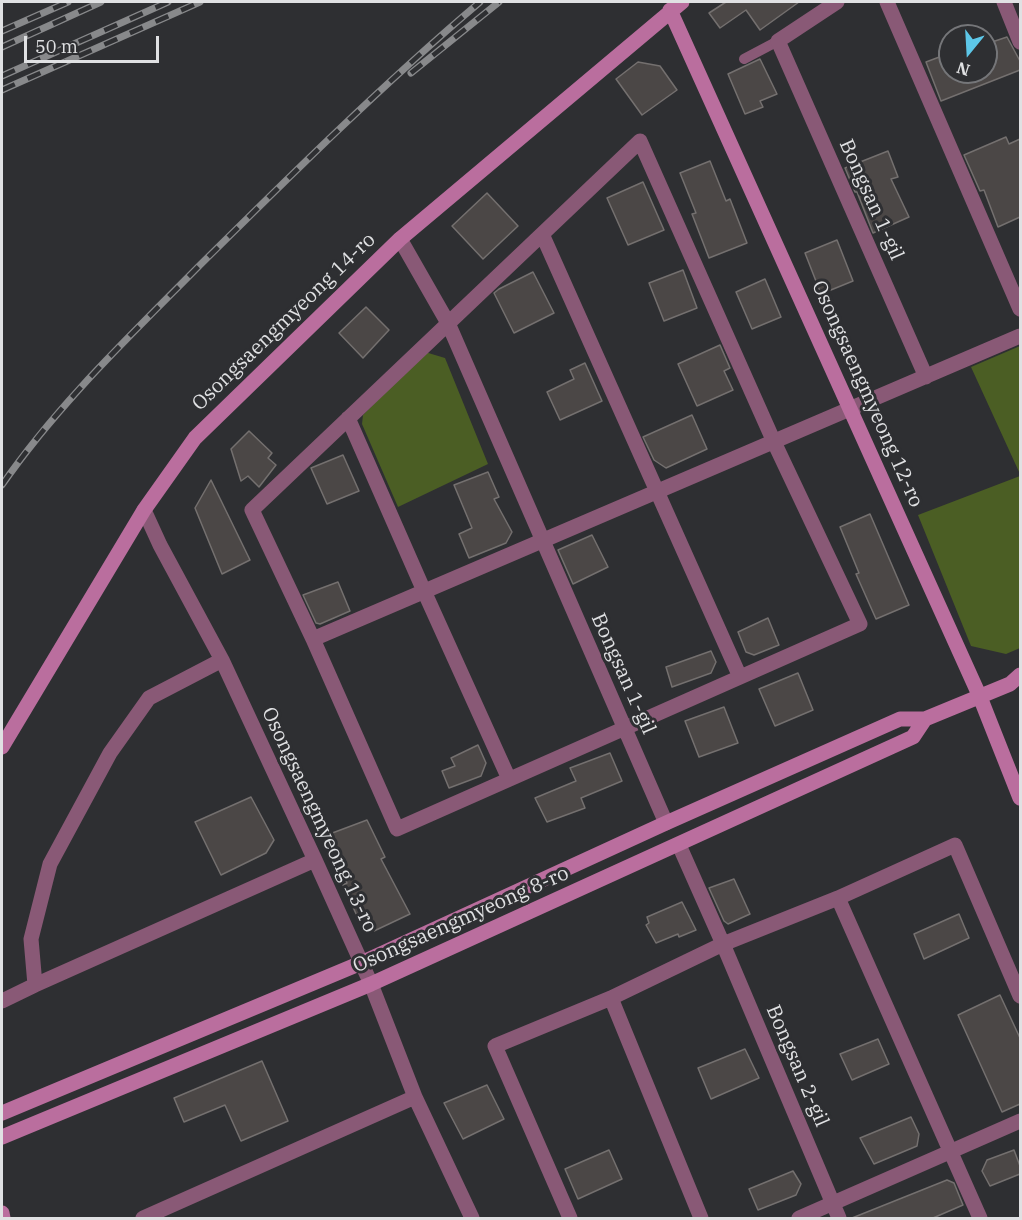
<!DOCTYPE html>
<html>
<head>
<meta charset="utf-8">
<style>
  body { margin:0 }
  #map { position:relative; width:1022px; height:1220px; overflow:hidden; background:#2e2f32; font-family:"IBM Plex Serif",serif }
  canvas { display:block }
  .frame { position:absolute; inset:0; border:3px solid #e0e1e3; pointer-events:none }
  .north { position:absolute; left:938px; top:24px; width:60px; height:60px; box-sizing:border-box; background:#2e2f32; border:2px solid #757679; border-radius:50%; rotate:198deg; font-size:16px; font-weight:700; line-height:24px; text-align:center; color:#e0e1e3 }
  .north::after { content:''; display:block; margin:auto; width:21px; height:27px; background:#5dc7e8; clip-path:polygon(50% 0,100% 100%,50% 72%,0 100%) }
  .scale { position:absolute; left:24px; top:36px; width:135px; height:27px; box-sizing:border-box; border:3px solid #e0e1e3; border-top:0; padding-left:8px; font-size:18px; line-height:21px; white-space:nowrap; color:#e0e1e3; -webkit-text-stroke:4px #2e2f32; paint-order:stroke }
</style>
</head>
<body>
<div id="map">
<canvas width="1022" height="1220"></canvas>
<div class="frame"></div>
<div class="north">N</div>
<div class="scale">50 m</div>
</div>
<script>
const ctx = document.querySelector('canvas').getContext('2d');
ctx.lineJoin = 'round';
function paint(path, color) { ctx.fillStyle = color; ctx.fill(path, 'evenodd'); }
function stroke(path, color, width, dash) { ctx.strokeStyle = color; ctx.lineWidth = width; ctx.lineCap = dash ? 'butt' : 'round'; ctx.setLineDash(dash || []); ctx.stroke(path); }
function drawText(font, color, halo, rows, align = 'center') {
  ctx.font = font + ' "IBM Plex Serif",serif'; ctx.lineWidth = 6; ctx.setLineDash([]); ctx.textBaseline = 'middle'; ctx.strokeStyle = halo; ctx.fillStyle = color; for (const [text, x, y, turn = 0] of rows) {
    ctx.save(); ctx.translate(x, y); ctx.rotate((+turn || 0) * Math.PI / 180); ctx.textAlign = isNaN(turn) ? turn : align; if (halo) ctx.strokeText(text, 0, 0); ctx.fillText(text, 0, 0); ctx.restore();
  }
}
const green = new Path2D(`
  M1020 346V474L971 367Z
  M425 352 445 358 488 464 398 507 362 424 363 415Z
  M1020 476V648L1006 654 971 646 918 515Z`);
const building = new Path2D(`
  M726 2H799L760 30 746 10 720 28 709 13Z
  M1007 37 1020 61V70L941 101 926 62 950 53V72H986V44Z
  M760 59 777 94 760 101 763 107 745 114 728 74Z
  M638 62 660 66 677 90 642 115 616 79Z
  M1006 137 1009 144 1020 139V217L998 227 984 190 980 191 964 155Z
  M888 151 898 177 891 179 909 217 873 233 857 192H855L845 168Z
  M710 161 726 201 730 199 747 243 709 258 692 214 696 213 680 173Z
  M643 182 664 230 628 245 607 198Z
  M487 193 518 226 483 259 452 226Z
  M837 240 853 281 821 294 805 253Z
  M683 270 697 308 664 321 649 283Z
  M533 272 554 313 514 333 494 293 499 289Z
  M765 279 781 317 752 329 736 292Z
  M366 307 389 330 363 358 339 333Z
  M720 345 730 368 724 371 733 390 697 406 678 364Z
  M585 363 602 401 560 420 547 392 574 379 570 370Z
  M692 415 707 449 666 468 654 460 643 437Z
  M249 431 272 453 268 458 276 465 259 487 248 476 241 481 231 449Z
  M343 455 359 491 327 504 311 468Z
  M488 472 499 497 494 499 512 532 506 543 469 558 459 534 472 528 454 485Z
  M211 480 250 560 222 574 195 508Z
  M870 514 909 605 876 619 856 574 859 573 840 527Z
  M592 535 608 567 573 584 558 550Z
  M338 582 350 611 320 624 316 623 303 595Z
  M768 618 779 645 754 655 746 652 738 632Z
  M711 651 716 662 711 673 672 687 666 667Z
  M798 673 813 710 775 726 759 689Z
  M724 707 738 743 699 757 685 721Z
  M478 745 486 763 481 776 449 788 442 771 455 766 451 758Z
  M610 753 622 781 581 798 585 808 547 822 535 798 576 781 570 768Z
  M251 797 274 840 266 853 221 875 195 822Z
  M367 820 385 857 381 859 410 914 374 931 362 927 343 885 347 883 327 835Z
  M734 879 750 914 728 924 724 921 709 888Z
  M682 902 696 930 679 937 678 934 656 943 646 925 649 923 647 917Z
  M959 914 969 938 924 959 914 934Z
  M1000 995 1020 1038V1104L1002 1112 958 1015Z
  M878 1039 889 1064 852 1080 840 1054Z
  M745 1049 759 1078 711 1099 698 1068Z
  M262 1061 288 1121 241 1141 225 1105 184 1122 174 1098Z
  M487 1085 504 1119 463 1139 444 1103Z
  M911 1117 919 1134 917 1146 874 1164 860 1138Z
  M609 1150 622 1179 578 1199 565 1169Z
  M1014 1150 1020 1166V1174L990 1186 982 1171 987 1160Z
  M793 1171 801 1184 796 1195 758 1210 749 1189Z
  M947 1180 954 1183 963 1205 933 1218H852Z`);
const lane = new Path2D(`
  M744 59 778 41`);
const street = new Path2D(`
  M837 2 778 41 926 377
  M887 2 1020 309
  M1004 2 1020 42
  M640 141 774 442 860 624 397 829 313 639 252 510Z
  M542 234 740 677
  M400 239 448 323 666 823
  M348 418 424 591 509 779
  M144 510 160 545 222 660 315 860 371 984 415 1097 472 1218
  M313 639 1020 336
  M222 660 149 698 110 753 50 864 31 939 35 985 315 860
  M679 845 723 944 839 1218
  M838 898 980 1218
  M611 998 701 1218
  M2 1001 35 985
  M143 1218 415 1097
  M570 1218 495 1046 611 998 723 944 838 898 955 845 1020 996
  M799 1218 1020 1121`);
const secondary = new Path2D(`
  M670 10 980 697 1020 798
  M2 747 144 510 195 438 400 239 682 2
  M2 1113 361 963 666 823 900 719H925L1010 684 1020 675
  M2 1137 371 984 913 737 925 719
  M2 1213 3 1218`);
const rail = new Path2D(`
  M2 31 68 2
  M2 47 101 2
  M411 73 499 2
  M2 76 168 2
  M2 90 200 2
  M2 485C58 404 130 336 199 266 290 176 382 85 480 2`);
const streetNames = [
  ["Bongsan 1-gil",871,200,66],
  ["Osongsaengmyeong 14-ro",284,322,-44],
  ["Osongsaengmyeong 12-ro",867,394,66],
  ["Bongsan 1-gil",623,674,66],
  ["Osongsaengmyeong 13-ro",319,820,65],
  ["Osongsaengmyeong 8-ro",461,920,-24],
  ["Bongsan 2-gil",797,1066,67]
];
paint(green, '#4b5e24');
paint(building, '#4b4746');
stroke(building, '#74706f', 1.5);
stroke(lane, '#895976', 10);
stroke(street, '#895976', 15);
stroke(secondary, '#ba6e9e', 15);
stroke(rail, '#88898b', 7);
stroke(rail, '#2e2f32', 4.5, [14]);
drawText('20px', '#e0e1e3', '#2e2f32', streetNames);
</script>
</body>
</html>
